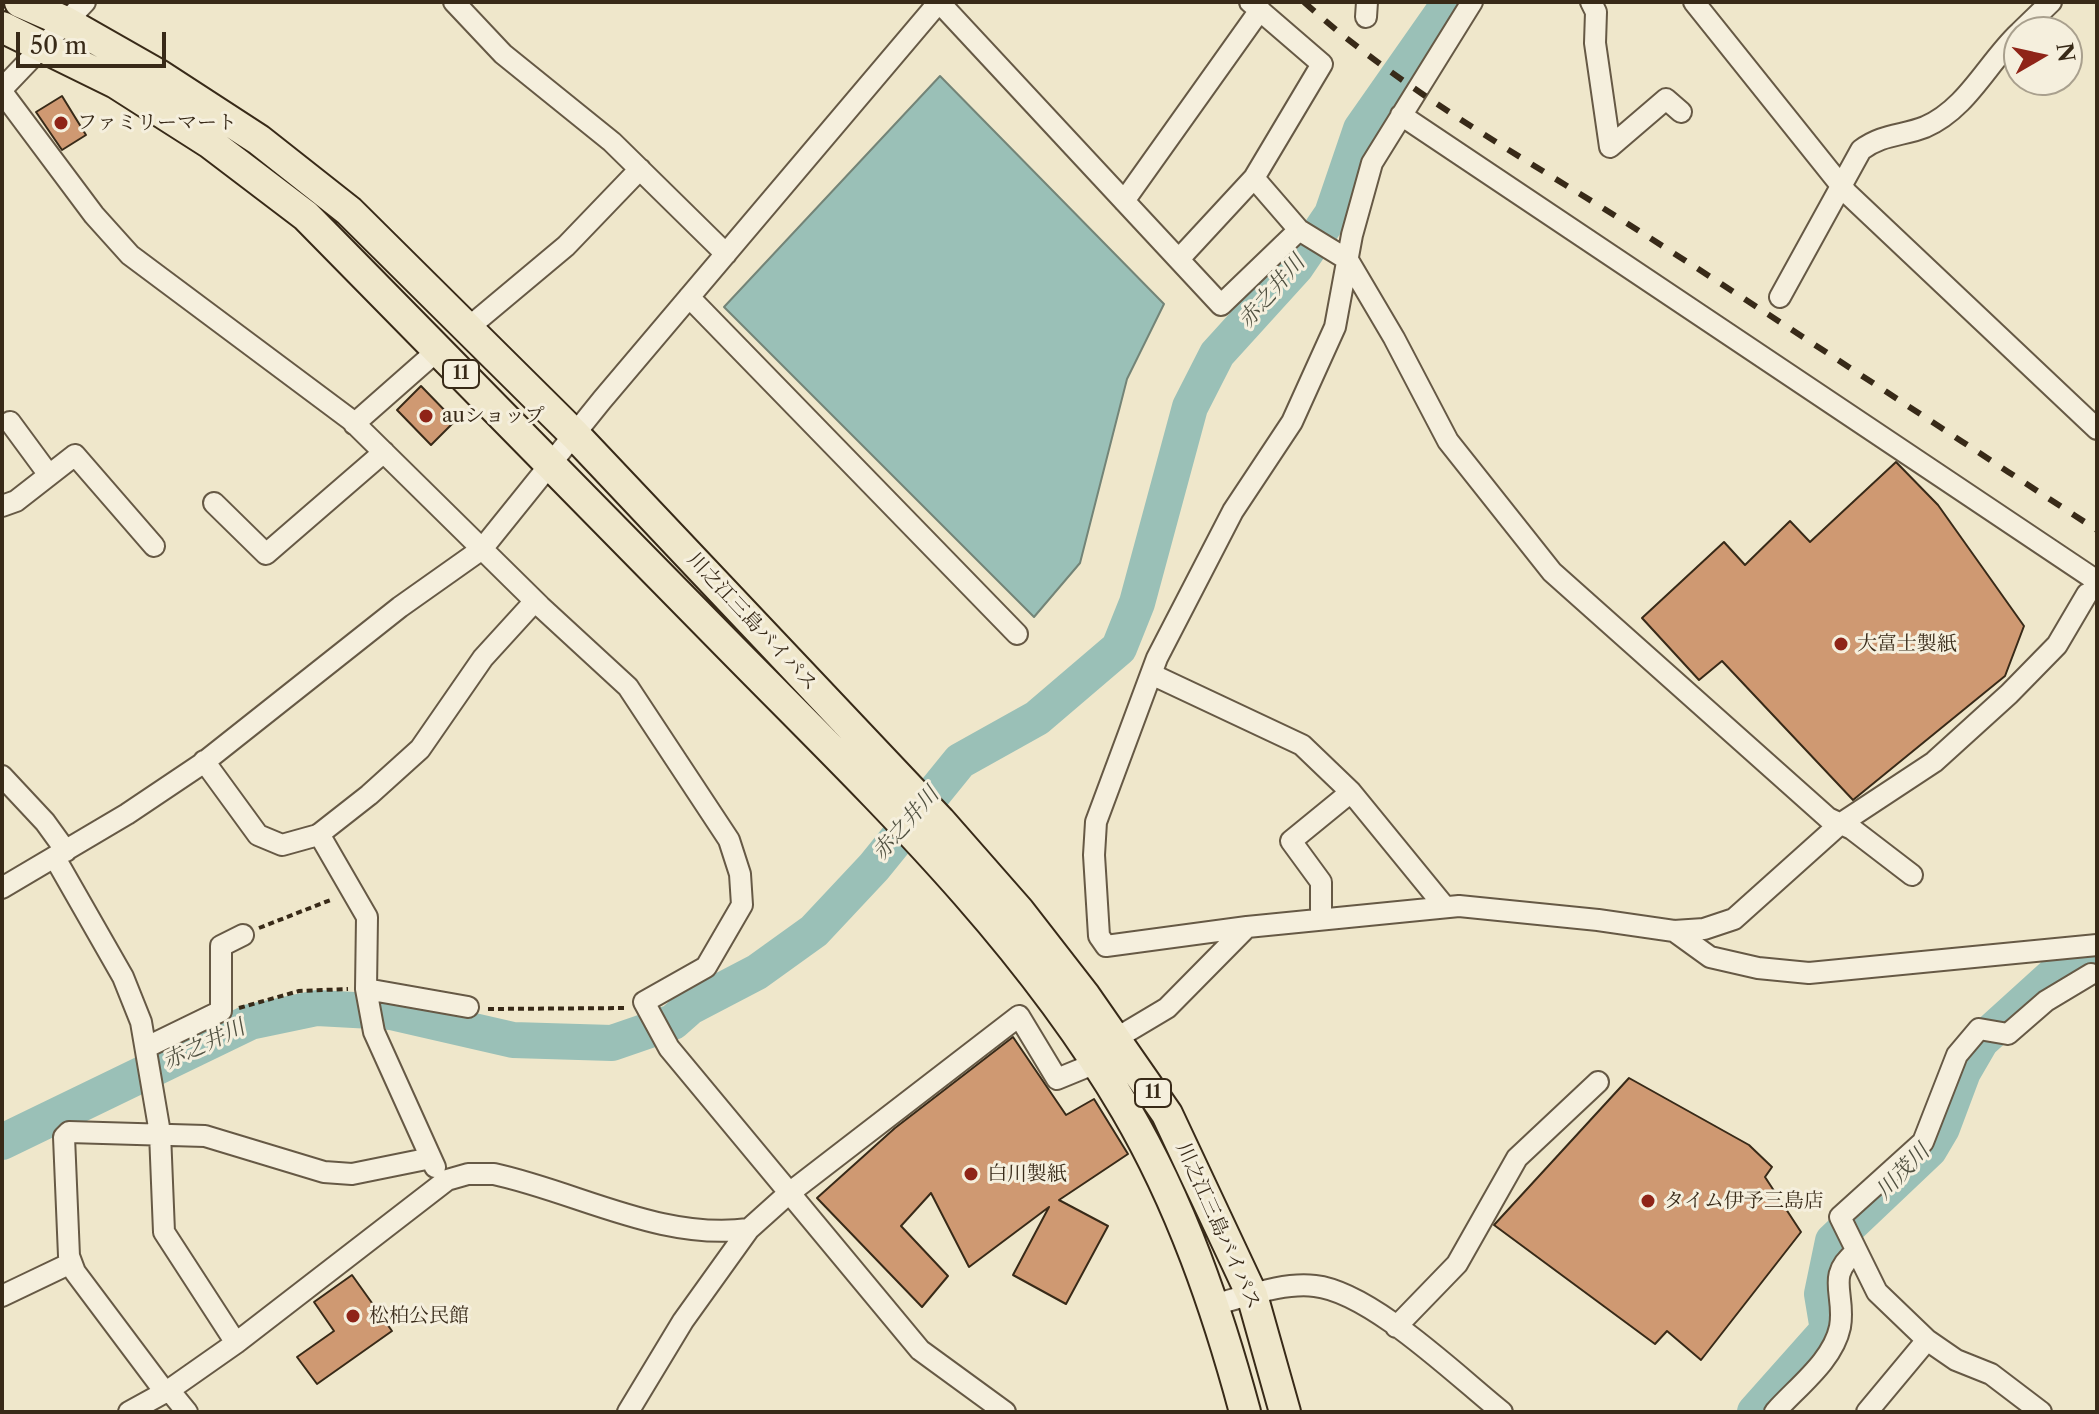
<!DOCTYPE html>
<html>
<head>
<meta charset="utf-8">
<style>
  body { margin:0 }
  #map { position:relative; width:2099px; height:1414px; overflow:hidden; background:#efe7cb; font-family:"Libre Caslon Text",serif }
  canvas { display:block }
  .frame { position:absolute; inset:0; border:4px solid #382a18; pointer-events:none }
  .north { position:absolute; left:2003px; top:16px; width:80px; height:80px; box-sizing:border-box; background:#f5efdd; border:2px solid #a9a08e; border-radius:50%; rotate:81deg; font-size:22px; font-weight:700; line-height:32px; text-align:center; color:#382a18 }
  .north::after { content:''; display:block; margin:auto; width:28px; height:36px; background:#8f2418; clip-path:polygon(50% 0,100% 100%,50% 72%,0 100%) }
  .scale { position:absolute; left:16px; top:32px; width:150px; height:36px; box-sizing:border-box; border:4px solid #382a18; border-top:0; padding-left:10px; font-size:24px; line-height:28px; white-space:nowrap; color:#382a18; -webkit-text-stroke:6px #f5efdd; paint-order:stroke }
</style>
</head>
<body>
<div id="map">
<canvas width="2099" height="1414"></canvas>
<div class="frame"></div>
<div class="north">N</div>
<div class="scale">50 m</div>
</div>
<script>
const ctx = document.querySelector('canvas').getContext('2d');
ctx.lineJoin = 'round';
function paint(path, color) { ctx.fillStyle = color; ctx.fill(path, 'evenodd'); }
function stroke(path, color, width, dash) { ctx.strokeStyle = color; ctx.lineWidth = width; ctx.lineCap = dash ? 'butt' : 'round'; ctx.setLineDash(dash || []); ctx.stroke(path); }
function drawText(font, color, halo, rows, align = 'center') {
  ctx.font = font + ' "Libre Caslon Text","Noto Serif JP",serif'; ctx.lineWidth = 6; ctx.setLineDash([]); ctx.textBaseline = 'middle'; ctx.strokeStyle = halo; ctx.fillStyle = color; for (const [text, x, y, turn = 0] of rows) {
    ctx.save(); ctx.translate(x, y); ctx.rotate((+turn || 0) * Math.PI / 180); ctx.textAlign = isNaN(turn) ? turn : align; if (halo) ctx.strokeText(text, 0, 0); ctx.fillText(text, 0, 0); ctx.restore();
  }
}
const water = new Path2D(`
  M940 76 1164 304 1127 379 1080 563 1034 617 724 307Z`);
const river = new Path2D(`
  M2 1142 250 1022 317 1008 391 1012 513 1040 612 1043 673 1022 690 1007 757 972 814 931 874 867 960 761 1037 718 1119 648 1137 603 1190 407 1217 354 1296 267 1332 214 1361 129 1450 2
  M1755 1412 1828 1330 1822 1294 1833 1241 1929 1150 1942 1128 1963 1072 1981 1041 2056 973 2097 960`);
const building = new Path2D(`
  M62 96 86 135 62 150 36 112Z
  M421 386 455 421 431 445 397 410Z
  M1896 462 1938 505 2024 626 2005 676 1853 800 1722 661 1699 680 1642 618 1724 542 1745 565 1790 521 1810 542Z
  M1013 1037 1066 1115 1094 1099 1128 1154 1059 1200 1108 1226 1066 1304 1013 1275 1049 1207 969 1267 931 1193 901 1226 948 1276 922 1307 817 1198 895 1128Z
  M1629 1078 1749 1145 1772 1167 1765 1177 1801 1232 1701 1360 1667 1331 1655 1344 1494 1225Z
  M352 1275 392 1331 317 1384 297 1357 334 1331 314 1302Z`);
const path = new Path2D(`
  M259 928 333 899
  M239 1008 299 991 348 989
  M488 1009 627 1008`);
const minor = new Path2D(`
  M454 2 503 54 612 142 726 254
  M1591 2 1596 12 1595 43 1610 147 1666 99 1681 112
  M1694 2 1847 193 2097 429
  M1366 17 1367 2
  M2020 32 2051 2
  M2 89 85 2
  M2 92 94 215 130 255 351 420 540 606 628 687 729 840 740 874 742 905 706 967 644 1002 669 1048 920 1350 1005 1412
  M1401 115 2097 581
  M1254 178 1299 230
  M1124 201 1260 10
  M1179 259 1254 178 1322 64 1250 2
  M689 297 1017 634
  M1780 297 1861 150C1882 134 1902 136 1925 127 1967 109 1988 62 2019 33
  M468 328 566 246 640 169
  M10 422 49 475
  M354 424 438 350
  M214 503 266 554 384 452
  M2 506 16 501 75 455 154 546
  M1151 674 1302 745 1351 792 1445 907
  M204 761 258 835 282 845 318 835 369 795 420 749 483 658 535 601
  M2 776 45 822 66 851
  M319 834 367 917 366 989 374 1032 435 1167
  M55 858 123 977 141 1022 160 1133 164 1232 236 1343
  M2 888 127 814 203 763 400 607 482 549 602 400 939 2 1221 305 1299 230 1348 260 1394 338 1448 441 1552 572 1828 818 1852 829 1912 875
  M1321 919V882L1291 841 1351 792
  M1247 927 1106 946 1099 936 1094 855 1096 822 1157 658 1233 511 1292 422 1335 327 1352 235 1372 163 1472 2
  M1674 931 1710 957 1758 968 1809 973 2097 945
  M366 989 468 1007
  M147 1047 221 1011V946L243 935
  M2 1296 71 1263
  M1213 1305C1245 1297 1282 1282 1315 1286 1371 1292 1457 1376 1502 1412
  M1396 1327 1457 1264 1517 1158 1598 1082
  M1927 1340 1877 1292 1840 1217 1923 1142 1957 1055 1979 1029 2008 1034 2046 1001 2091 974
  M169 1390 187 1412
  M165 1392 75 1272 69 1256 64 1137 69 1132 205 1136 324 1172 352 1174 431 1158
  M129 1412 169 1390 236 1343 447 1180 468 1174H494C577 1192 662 1241 749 1229
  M628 1412 683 1321 749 1229 788 1194 1019 1016 1057 1079 1096 1063 1115 1039 1167 1008 1247 927 1459 906 1598 920 1674 931 1704 929 1734 919 1840 824 1934 762 2009 694 2057 645 2087 594
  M1775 1412C1797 1387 1833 1361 1840 1327 1846 1294 1825 1276 1856 1252
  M1867 1412 1927 1340 1956 1360 1991 1374 2041 1412`);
const highway = new Path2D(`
  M20 2 66 22 159 75 259 140 349 211 575 435 940 821 1019 911 1085 996 1167 1114 1252 1295 1285 1412
  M2 27 116 83 210 143 306 216C444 356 581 496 719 636 864 784 1021 930 1126 1110 1181 1204 1217 1308 1245 1412`);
const rail = new Path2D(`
  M1304 2C1398 87 1507 148 1614 215 1776 318 1936 425 2097 530`);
const markers = [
  [61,123,8,"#8f2418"],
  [426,416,8,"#8f2418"],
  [1841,644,8,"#8f2418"],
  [971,1174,8,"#8f2418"],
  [1648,1201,8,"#8f2418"],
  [353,1316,8,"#8f2418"]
];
const shields = [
  [461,374,36],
  [1153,1093,36]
];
const shieldNames = [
  ["11",461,374],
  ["11",1153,1093]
];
const poiNames = [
  ["ファミリーマート",77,123],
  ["auショップ",442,416],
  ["大富士製紙",1857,644],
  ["白川製紙",987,1174],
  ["タイム伊予三島店",1664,1201],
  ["松柏公民館",369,1316]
];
const streetNames = [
  ["川之江三島バイパス",752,622,47],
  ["川之江三島バイパス",1218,1226,66]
];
const waterNames = [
  ["赤之井川",1272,292,-49],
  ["赤之井川",906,824,-49],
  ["赤之井川",204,1045,-25],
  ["川茂川",1903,1172,-46]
];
paint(water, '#9ac0b7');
stroke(water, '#738477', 2);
stroke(river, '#9ac0b7', 36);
paint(building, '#cf9972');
stroke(building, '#382a18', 2);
stroke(minor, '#665945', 24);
stroke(highway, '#382a18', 34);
stroke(path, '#382a18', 4, [6, 4]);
stroke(minor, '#f5efdd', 20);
stroke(highway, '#efe7cb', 30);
stroke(rail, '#382a18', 6, [14, 14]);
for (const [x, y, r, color] of markers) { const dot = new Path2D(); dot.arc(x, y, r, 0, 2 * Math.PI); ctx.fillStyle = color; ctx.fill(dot); stroke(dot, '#f5efdd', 3); }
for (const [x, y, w] of shields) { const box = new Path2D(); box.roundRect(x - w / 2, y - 14, w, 28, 6); ctx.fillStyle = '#f5efdd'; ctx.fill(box); stroke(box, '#382a18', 2); }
drawText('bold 18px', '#382a18', null, shieldNames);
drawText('20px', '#382a18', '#f5efdd', poiNames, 'left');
drawText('20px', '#382a18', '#f5efdd', streetNames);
drawText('italic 22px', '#505040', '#f5efdd', waterNames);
</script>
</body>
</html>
